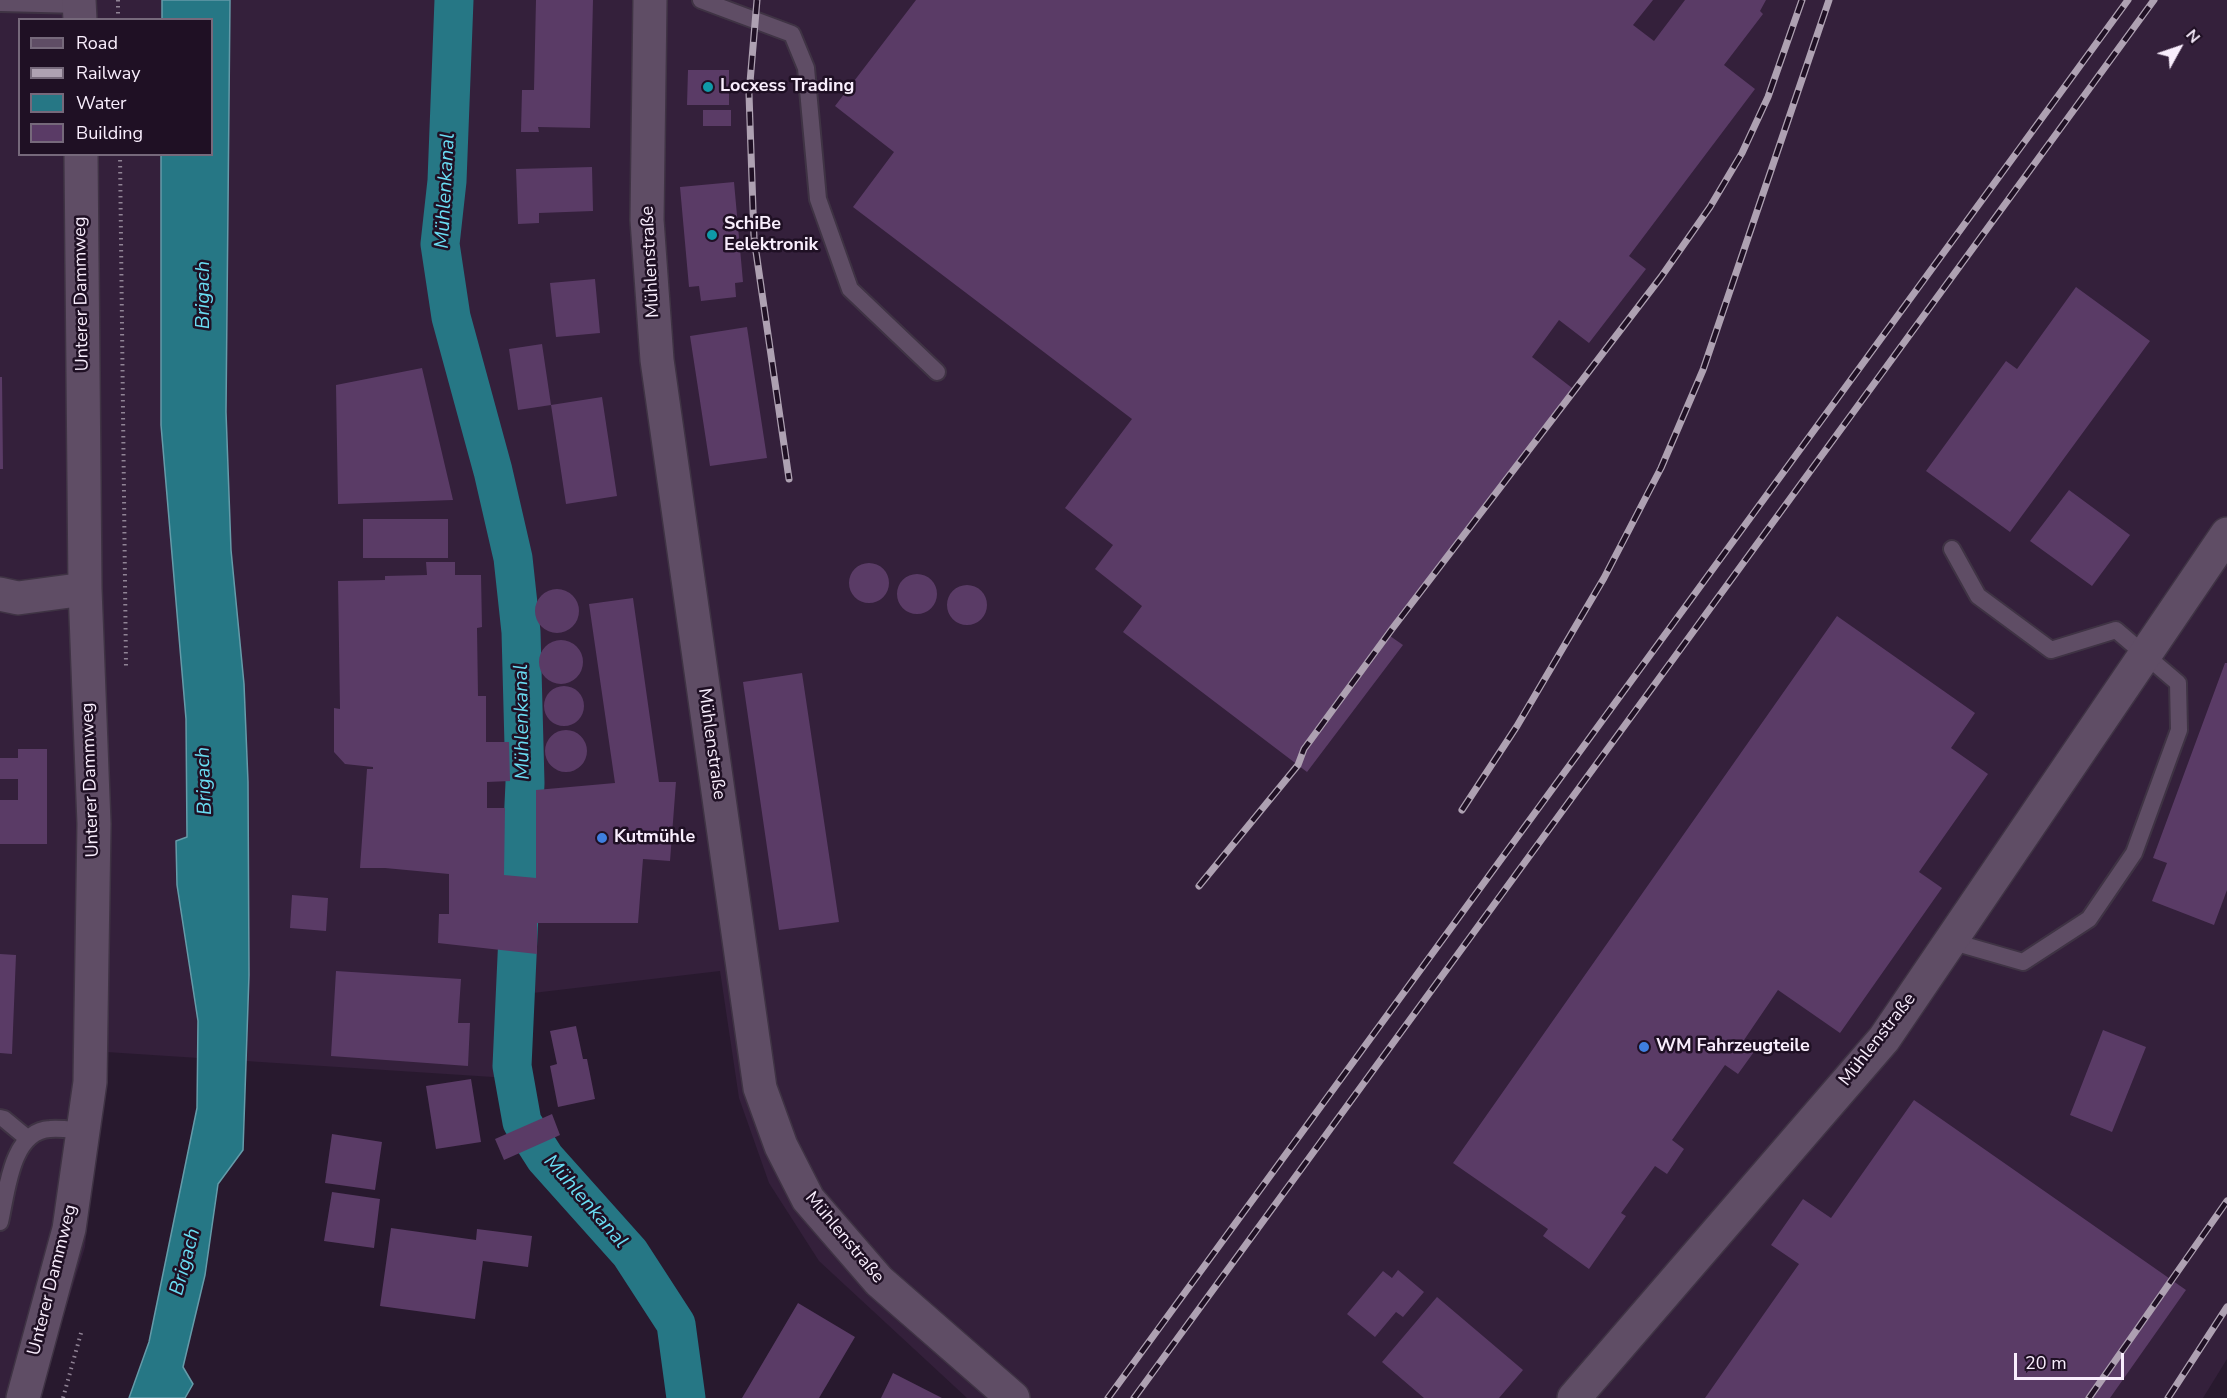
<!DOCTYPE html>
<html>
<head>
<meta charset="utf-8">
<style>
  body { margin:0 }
  #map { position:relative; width:2227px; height:1398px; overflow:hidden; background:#28192e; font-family:"Nunito Sans",sans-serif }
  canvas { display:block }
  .legend { position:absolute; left:18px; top:18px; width:195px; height:138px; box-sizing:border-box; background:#1f1024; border:2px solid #76697b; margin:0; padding:8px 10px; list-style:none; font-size:18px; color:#f9eefd }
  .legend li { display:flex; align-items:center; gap:12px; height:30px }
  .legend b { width:30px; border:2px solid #76697b }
  .north { position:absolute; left:2149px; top:18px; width:60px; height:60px; -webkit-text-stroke:4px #1f1024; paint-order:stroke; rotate:50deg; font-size:16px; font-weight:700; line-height:24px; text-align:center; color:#f9eefd }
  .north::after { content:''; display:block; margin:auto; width:21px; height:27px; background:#f9eefd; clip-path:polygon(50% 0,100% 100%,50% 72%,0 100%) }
  .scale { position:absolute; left:2014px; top:1353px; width:110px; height:27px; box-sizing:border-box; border:3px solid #f9eefd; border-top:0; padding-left:8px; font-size:18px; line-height:21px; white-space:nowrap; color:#f9eefd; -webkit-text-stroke:4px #1f1024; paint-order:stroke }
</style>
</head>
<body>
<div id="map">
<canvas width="2227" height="1398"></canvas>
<ul class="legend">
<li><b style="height:8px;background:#5f4d65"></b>Road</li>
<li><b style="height:8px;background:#aea1b2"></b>Railway</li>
<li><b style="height:16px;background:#267785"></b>Water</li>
<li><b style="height:16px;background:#5a3b66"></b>Building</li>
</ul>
<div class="north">N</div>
<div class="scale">20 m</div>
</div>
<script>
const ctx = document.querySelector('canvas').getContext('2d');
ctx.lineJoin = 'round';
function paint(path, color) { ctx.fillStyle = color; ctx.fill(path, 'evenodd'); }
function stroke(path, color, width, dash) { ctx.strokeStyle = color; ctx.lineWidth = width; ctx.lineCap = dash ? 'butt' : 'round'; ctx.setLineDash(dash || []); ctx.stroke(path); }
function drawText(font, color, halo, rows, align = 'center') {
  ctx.font = font + ' "Nunito Sans",sans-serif'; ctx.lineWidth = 5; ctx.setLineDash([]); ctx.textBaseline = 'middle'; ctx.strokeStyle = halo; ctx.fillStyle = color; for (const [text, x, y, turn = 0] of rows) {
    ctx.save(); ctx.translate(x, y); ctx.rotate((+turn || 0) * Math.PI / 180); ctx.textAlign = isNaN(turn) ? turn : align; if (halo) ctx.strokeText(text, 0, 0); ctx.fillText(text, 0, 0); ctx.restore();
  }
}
const built = new Path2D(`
  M0 0H2227V1359L2203 1398H967L819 1261 769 1183 739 1098 720 971 533 993 524 1079 106 1052 85 1247 38 1398H0ZM20 20H212V154H20Z`);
const water = new Path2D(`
  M162 0H230L226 412 231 550 244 684 248 782 249 975 243 1150 218 1184 205 1275 183 1367 193 1384 185 1398H129L149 1342 197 1108 198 1021 177 885 176 841 187 837 186 719 161 425V155L212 154V20L162 19Z`);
const canal = new Path2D(`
  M454 0 447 181 440 244 451 317 493 471 513 558 521 632 525 783 512 1066 522 1122 545 1158 630 1253 676 1324 686 1398`);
const building = new Path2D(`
  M536 0H593L590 128 538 127 539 132H521L522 90H534Z
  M916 0H1653L1633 25 1654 41 1685 0H1766L1760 11 1763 14 1724 65 1755 89 1629 256 1646 269 1589 343 1559 320 1532 357 1576 391 1390 636 1403 645 1307 772 1123 632 1142 606 1095 569 1113 545 1065 508 1132 419 853 207 894 152 835 106Z
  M688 70H729V105H687Z
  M703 110H731V126H703Z
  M592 167 593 211 539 213V223L518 224 516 169Z
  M734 182 743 282 735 283 736 297 701 301 699 286 689 287 680 187Z
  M595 279 600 333 556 337 550 283Z
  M2076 287 2150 341 2010 532 1926 471 2006 361 2017 369Z
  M747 327 767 458 710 466 690 336Z
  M542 344 551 405 518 410 509 349Z
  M422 368 453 500 338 504 336 385Z
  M0 377H2L3 469H0Z
  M602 397 617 496 566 504 551 405Z
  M2069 490 2130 535 2092 586 2030 541Z
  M363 519H448V558H363Z
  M426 562H455V575H481L482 627 477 628 478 696H486V742H509L510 781 487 782V808H505L504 875 536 878V790L615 783 589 604 633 598 659 782H676L670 861 643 859 638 923H537V954L438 943 439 914H449V874L385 868H360L367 769H373V767L345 764 334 752V708L340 709 338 581 385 580V576L427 575Z
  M849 583a20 20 0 1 1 40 0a20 20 0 1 1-40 0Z
  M897 594a20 20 0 1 1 40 0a20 20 0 1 1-40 0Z
  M947 605a20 20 0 1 1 40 0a20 20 0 1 1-40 0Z
  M535 611a22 22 0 1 1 44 0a22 22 0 1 1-44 0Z
  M1837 616 1975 713 1951 748 1988 774 1919 872 1942 888 1840 1033 1778 990 1744 1040 1756 1049 1738 1074 1725 1065 1672 1140 1684 1149 1667 1174 1655 1166 1621 1213 1626 1216 1589 1269 1543 1236 1548 1229 1453 1163Z
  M539 662a22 22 0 1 1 44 0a22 22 0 1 1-44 0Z
  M2225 663H2227V890L2214 925 2152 901 2167 863 2153 858Z
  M802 673 839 922 779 930 743 682Z
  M544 706a20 20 0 1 1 40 0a20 20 0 1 1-40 0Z
  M545 751a21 21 0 1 1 42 0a21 21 0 1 1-42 0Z
  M18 749H47V844H0V800H18V779H0V758H18Z
  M292 895 328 898 326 931 290 928Z
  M0 954 16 955 12 1054 0 1053Z
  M336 971 461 979 458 1023H470L468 1066 331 1056Z
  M576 1026 583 1059H587L595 1099 558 1107 550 1066 557 1064 550 1031Z
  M2103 1030 2146 1047 2112 1132 2070 1115Z
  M471 1079 481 1142 436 1149 426 1086Z
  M1914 1100 2186 1290 2110 1398H1705L1799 1264 1771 1245 1803 1199 1831 1218Z
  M552 1114 560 1135 504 1160 495 1139Z
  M332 1134 382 1142 375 1190 325 1183Z
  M332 1192 380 1199 374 1248 324 1241Z
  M391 1228 476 1240 477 1229 532 1236 528 1267 483 1261 475 1319 380 1306Z
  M1398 1270 1424 1292 1403 1317 1396 1312 1375 1337 1347 1314 1383 1271 1392 1278Z
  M1437 1297 1523 1370 1499 1398H1424L1382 1362Z
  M798 1303 855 1337 819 1398H742Z
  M893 1373 942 1398H881Z`);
const path = new Path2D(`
  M118 0V17
  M120 154 126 667
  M63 1398 81 1333`);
const lane = new Path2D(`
  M701 0 792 34 806 68 818 199 850 289 937 372
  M0 3 80 5
  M1950 941 2023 962 2089 919 2134 853 2179 730 2178 683 2116 630 2051 650 1978 596 1952 549
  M0 1118 4 1119 27 1138
  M0 1222C7 1192 11 1131 50 1129 61 1128 72 1130 83 1131`);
const street = new Path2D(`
  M79 0 80 20
  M650 0 647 220 657 360 760 1088 781 1146 808 1199 879 1281 1013 1398
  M0 594 18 598 85 589
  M23 1398 69 1229 90 1082 94 824 85 589 81 154
  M1574 1398 1884 1039 2227 534`);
const rail = new Path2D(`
  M757 0 749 94 754 238 789 479
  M1462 810 1517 726 1604 578 1661 468 1703 370 1829 0
  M1199 886 1298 765 1304 749 1392 629 1661 277 1710 207 1742 153 1768 97 1802 0
  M1108 1398 2128 0
  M1134 1398 2154 0
  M2089 1398 2227 1201
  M2168 1398 2227 1307`);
const markers = [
  [708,87,6,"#0f9aa8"],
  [712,235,6,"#0f9aa8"],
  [602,838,6,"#3f7fe0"],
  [1644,1047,6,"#3f7fe0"]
];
const poiNames = [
  ["Locxess Trading",720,87],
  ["SchiBe",724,225],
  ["Eelektronik",724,246],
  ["Kutmühle",614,838],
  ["WM Fahrzeugteile",1656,1047]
];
const streetNames = [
  ["Mühlenstraße",651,262,-93],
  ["Unterer Dammweg",82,294,-91],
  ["Mühlenstraße",711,744,82],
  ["Unterer Dammweg",91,780,-92],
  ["Mühlenstraße",1878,1040,-52],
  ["Mühlenstraße",844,1238,50],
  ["Unterer Dammweg",53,1280,-76]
];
const waterNames = [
  ["Mühlenkanal",446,191,-87],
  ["Brigach",204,295,-90],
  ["Mühlenkanal",523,722,-91],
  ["Brigach",205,781,-92],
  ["Mühlenkanal",585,1202,49],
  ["Brigach",186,1262,-75]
];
paint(built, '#34203b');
paint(water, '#267785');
stroke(water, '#659ba9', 1.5);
stroke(canal, '#267785', 39);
paint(building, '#5a3b66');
stroke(lane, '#3f3344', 20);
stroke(street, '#3f3344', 36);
stroke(path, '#908395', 4, [1.5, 4.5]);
stroke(lane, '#5f4d65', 16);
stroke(street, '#5f4d65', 33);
stroke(rail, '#aea1b2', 7);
stroke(rail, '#1f1024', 4.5, [14]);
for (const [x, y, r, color] of markers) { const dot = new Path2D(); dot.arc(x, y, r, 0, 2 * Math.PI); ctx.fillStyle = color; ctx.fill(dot); stroke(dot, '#1f1024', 2); }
drawText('bold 18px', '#f9eefd', '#1f1024', poiNames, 'left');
drawText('18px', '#f9eefd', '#1f1024', streetNames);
drawText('italic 20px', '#6addf3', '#1f1024', waterNames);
</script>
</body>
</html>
